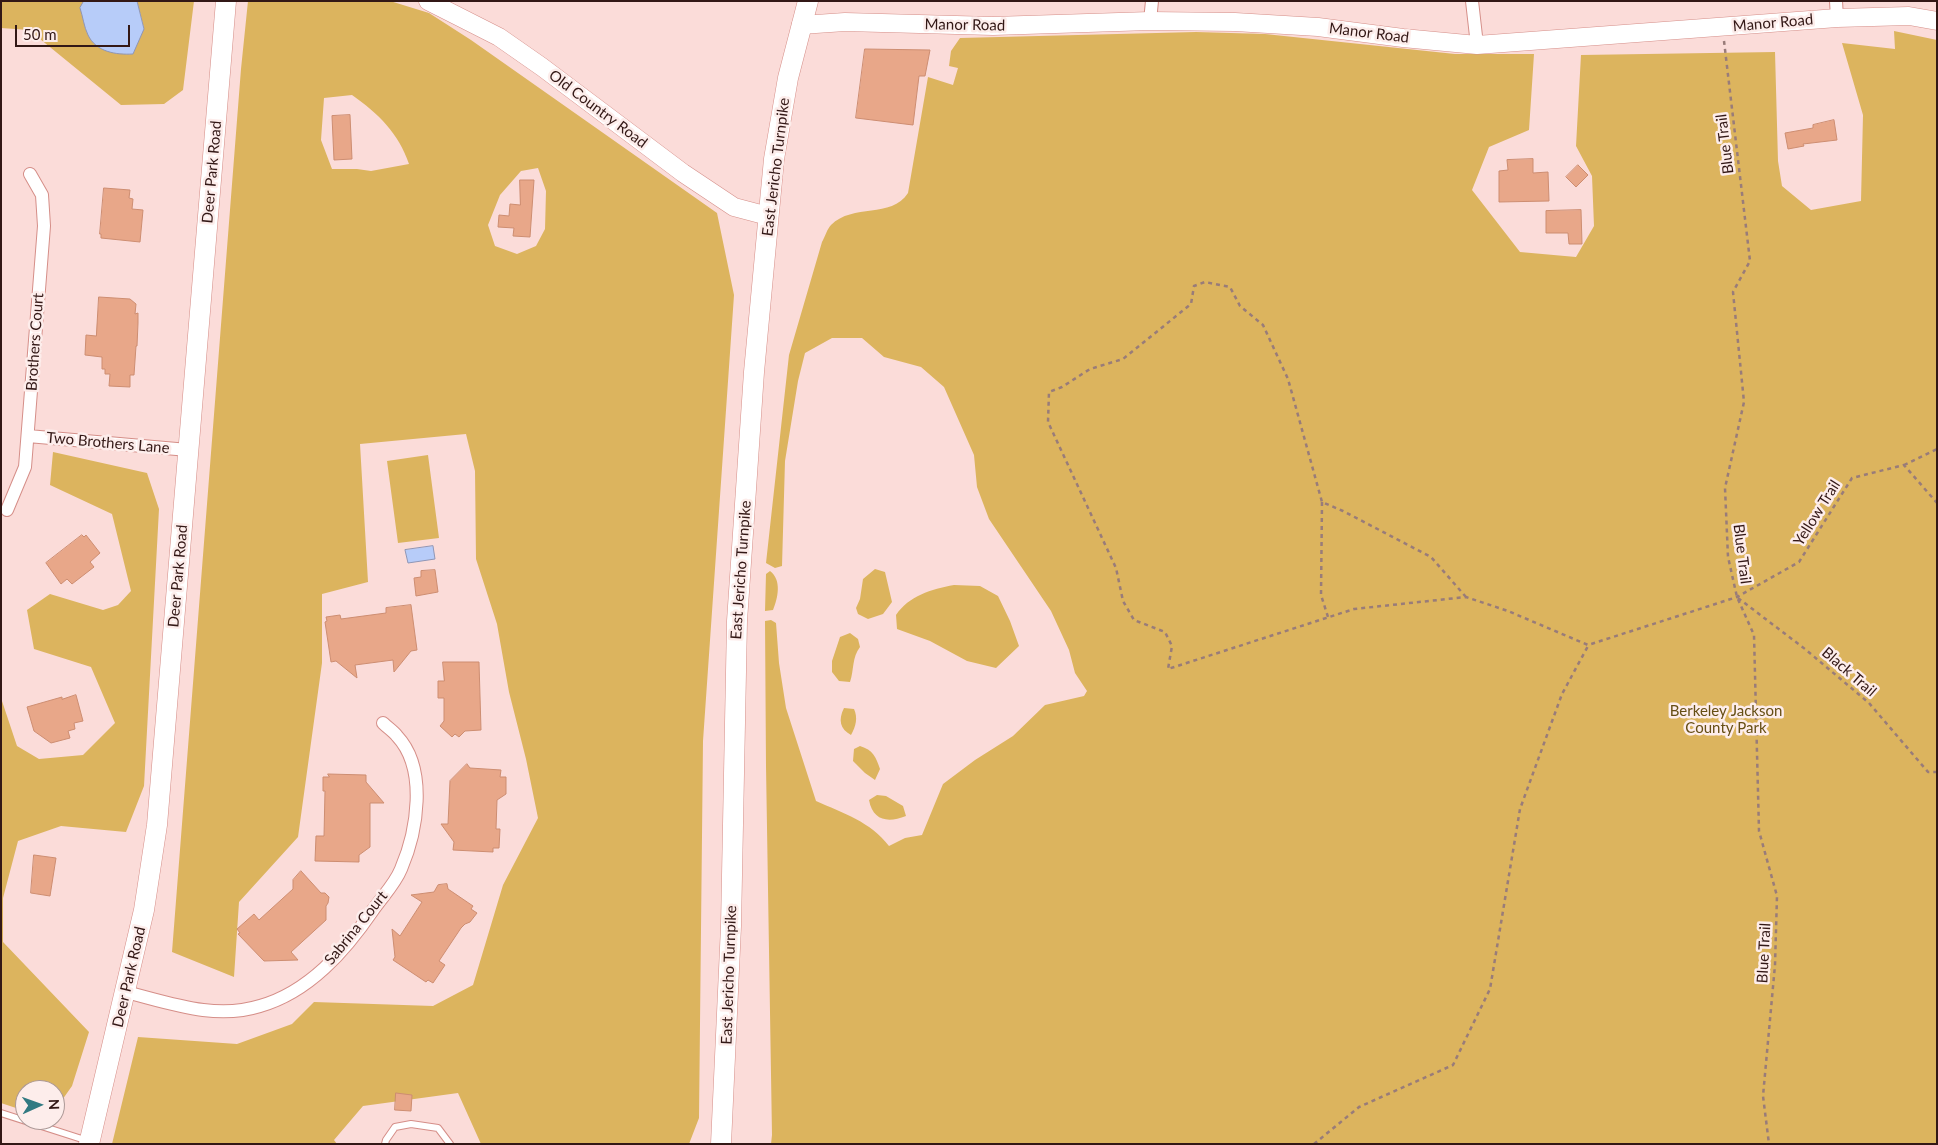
<!DOCTYPE html>
<html>
<head>
<meta charset="utf-8">
<style>
  body { margin:0 }
  #map { position:relative; width:1938px; height:1145px; overflow:hidden; background:#fbdcd9; font-family:Lato,sans-serif }
  canvas { display:block }
  .frame { position:absolute; inset:0; border:2px solid #331816; pointer-events:none }
  .north { position:absolute; left:15px; top:1080px; width:50px; height:50px; box-sizing:border-box; background:#fdedeb; border:1px solid #ac9896; border-radius:50%; rotate:88deg; font-size:14px; font-weight:700; line-height:20px; text-align:center; color:#331816 }
  .north::after { content:''; display:block; margin:auto; width:18px; height:22px; background:#327a82; clip-path:polygon(50% 0,100% 100%,50% 72%,0 100%) }
  .scale { position:absolute; left:15px; top:25px; width:115px; height:22px; box-sizing:border-box; border:2px solid #331816; border-top:0; padding-left:6px; font-size:15px; line-height:18px; white-space:nowrap; color:#331816; -webkit-text-stroke:4px #fdedeb; paint-order:stroke }
</style>
</head>
<body>
<div id="map">
<canvas width="1938" height="1145"></canvas>
<div class="frame"></div>
<div class="north">N</div>
<div class="scale">50 m</div>
</div>
<script>
const ctx = document.querySelector('canvas').getContext('2d');
ctx.lineJoin = 'round';
function paint(path, color) { ctx.fillStyle = color; ctx.fill(path, 'evenodd'); }
function stroke(path, color, width, dash) { ctx.strokeStyle = color; ctx.lineWidth = width; ctx.lineCap = dash ? 'butt' : 'round'; ctx.setLineDash(dash || []); ctx.stroke(path); }
function drawText(font, color, halo, rows, align = 'center') {
  ctx.font = font + ' Lato,sans-serif'; ctx.lineWidth = 5; ctx.setLineDash([]); ctx.textBaseline = 'middle'; ctx.strokeStyle = halo; ctx.fillStyle = color; for (const [text, x, y, turn = 0] of rows) {
    ctx.save(); ctx.translate(x, y); ctx.rotate((+turn || 0) * Math.PI / 180); ctx.textAlign = isNaN(turn) ? turn : align; if (halo) ctx.strokeText(text, 0, 0); ctx.fillText(text, 0, 0); ctx.restore();
  }
}
const green = new Path2D(`
  M1 1H84L80 8 144 29 137 1H194L183 90 164 104 121 105 29 30 1 28Z
  M248 1H390L429 13 471 40 717 213 734 295 703 741 699 1118 689 1144H481L458 1093 363 1106 334 1140 337 1144H112L138 1037 237 1044 292 1024 314 1002 433 1006 473 985 503 885 538 818 526 759 509 692 497 624 476 559 475 471 466 434 360 444 368 582 322 594V663L298 837 239 902 234 977 172 952 241 69ZM352 95C378 113 399 134 409 164L371 171 357 169H332L321 140 324 98ZM538 168 546 191 545 229 536 246 517 254 495 246 488 225 500 195 521 171Z
  M1894 31 1937 40V1144H771L772 1135 766 766 765 621 771 620 776 623 779 663 786 708 816 801C843 813 871 822 889 846L905 838 922 835 943 784 975 760 1013 736 1045 705 1084 696 1087 691 1075 673 1069 650 1051 611 989 519 977 487 974 455 944 387 921 367 884 357 862 338H832L805 353 798 381 785 461 782 566 775 568 766 563 789 355 822 242C825 237 827 229 831 225 853 203 891 219 908 193L928 77 953 85 958 68 949 66 951 51 960 38 1196 32 1265 34 1455 54H1534L1529 130 1489 147 1472 190 1520 252 1576 257 1594 226 1592 176 1576 146 1581 55 1775 52 1778 161 1782 186 1811 210 1861 201 1863 115 1842 43 1895 49Z
  M53 452 147 473 159 509 144 786 126 832 61 826 18 841 3 898V942L89 1032 72 1086 55 1110V1090H25V1111L1 1103V698L17 746 39 759 83 755 115 723 91 667 34 649 27 610 50 594 103 610 118 605 131 591 112 514 50 485Z
  M428 455 439 538 398 543 387 461Z
  M875 569 885 572 892 602 883 614 868 619 858 614 856 608 860 599 863 579Z
  M770 571C782 580 778 598 773 610L765 611 766 574Z
  M954 585 980 586 998 596 1010 621 1019 646 996 668 967 661 930 641 897 629 896 615C909 596 931 589 954 585Z
  M850 633 858 639 860 647C852 657 854 670 850 682L839 681 832 672V661L840 637Z
  M844 708 854 709C858 718 856 726 851 735 840 729 838 720 844 708Z
  M860 746C873 750 876 757 880 769L875 780 865 773 853 761 854 749Z
  M877 795 886 796 903 806 906 816C888 823 873 821 869 800Z`);
const water = new Path2D(`
  M84 1H137L144 29 133 54C116 55 96 52 88 35 84 27 83 17 80 8Z
  M433 546 435 559 408 563 405 550Z`);
const building = new Path2D(`
  M865 49 930 50 925 76H919L913 125 856 118Z
  M350 115 352 159 334 160 332 116Z
  M1834 120 1837 140 1803 144 1804 146 1788 149 1785 133 1813 128V125Z
  M1533 159V173L1548 172 1549 201 1499 202V171L1508 170 1507 160Z
  M1578 165 1588 175 1576 187 1566 177Z
  M520 180H534L530 237 513 236 514 228 498 227 499 215 509 216 510 204 520 205Z
  M104 188 130 190 129 198 133 199 132 209 143 210 140 242 101 238V234H100Z
  M1581 210 1582 244H1569L1568 233H1546V211Z
  M99 297 130 299 136 304 135 314 138 313V323L137 346H136L134 375H130V387L109 386 110 374H105V369H102V357L85 355 86 335 96 336Z
  M82 535 84 537 86 535 100 553 90 562 94 567 72 584 67 579 61 584 46 563Z
  M435 570 438 592 416 596 414 578 421 577V571Z
  M411 605 417 650 411 651 394 672 393 660 355 665 357 678 336 661 331 662 325 622 327 621 326 617 340 615 341 619 386 613V608Z
  M443 662H479L481 730 465 731 459 737 455 734 452 737 440 726 444 721V698H438V681H444Z
  M76 695 83 721 74 723 75 729 68 731 70 738 51 743 34 731 27 707 62 697V699Z
  M467 764 470 768 501 770 500 777H506V794L497 800 496 829H500L499 848H493V852L453 850 454 842 441 824H448L450 781Z
  M328 774 366 775V782L384 803H370V847L359 855V862L315 861 316 836H324L325 791H323V777H329Z
  M34 855 56 858 50 896 31 893Z
  M301 871 321 893H325L329 897 328 903 326 906V920L291 952 298 960 264 961 238 934 240 933 237 929 254 914 259 920 293 889V880Z
  M447 884 448 889 473 906 471 909 477 913 470 922 465 924 461 928 439 961 445 965 433 983 428 980 426 982 393 960 395 957 392 929 400 936 422 902 411 895 434 892 438 885Z
  M396 1093 412 1095 411 1111 395 1110Z`);
const path = new Path2D(`
  M1724 41 1750 261 1733 292 1744 402 1725 488 1728 557 1737 597 1754 635 1759 831 1777 896 1775 965 1763 1096 1769 1144
  M1904 465 1937 449
  M1322 502 1321 595 1328 617
  M1466 597 1431 557 1343 511 1322 502 1288 379 1263 325 1240 306 1230 287 1205 282 1194 286 1191 304 1123 359 1090 369 1062 387 1049 392 1048 422 1116 568 1123 601 1134 620 1165 632 1172 646 1168 669 1354 609 1466 597 1508 611 1588 645 1737 597 1799 562 1852 478 1904 465 1937 503
  M1738 598 1805 649 1869 703 1928 772H1937
  M1314 1144 1359 1107 1453 1065 1490 989 1520 809 1562 694 1588 646`);
const lane = new Path2D(`
  M1 1113 88 1141
  M385 1144 386 1140 395 1127 411 1124 438 1128 450 1144`);
const street = new Path2D(`
  M1472 1 1477 45
  M1836 1 1837 18
  M1150 21 1152 1
  M28 436 188 450
  M7 510 25 467 44 226 42 195 30 174
  M126 992C170 1003 215 1020 260 1006 309 992 345 951 373 910 382 897 395 884 401 869 417 832 428 769 397 736 393 731 388 728 383 723`);
const secondary = new Path2D(`
  M428 1 499 37 542 67 683 173 734 207 768 216
  M801 25 845 22 993 26 1150 21 1235 22 1318 27 1403 38 1477 45 1837 18 1909 16 1937 21`);
const primary = new Path2D(`
  M89 1144 144 910 157 825 226 1
  M721 1144 731 926 737 621 754 372 774 159 788 78 808 1`);
const streetNames = [
  ["Manor Road",1773,23,-5],
  ["Manor Road",965,25,1],
  ["Manor Road",1369,33,7],
  ["Old Country Road",598,109,37],
  ["Blue Trail",1725,144,-97],
  ["East Jericho Turnpike",776,167,-83],
  ["Deer Park Road",212,172,-85],
  ["Brothers Court",35,342,-86],
  ["Two Brothers Lane",108,443,5],
  ["Yellow Trail",1817,513,-58],
  ["Blue Trail",1742,554,83],
  ["East Jericho Turnpike",741,570,-86],
  ["Deer Park Road",178,576,-85],
  ["Black Trail",1849,672,41],
  ["Sabrina Court",356,928,-51],
  ["Blue Trail",1764,953,-87],
  ["East Jericho Turnpike",729,975,-88],
  ["Deer Park Road",129,977,-77]
];
const parkNames = [
  ["Berkeley Jackson",1726,711],
  ["County Park",1726,728]
];
paint(green, '#dcb45e');
paint(water, '#b7ccf9');
stroke(water, '#8f96b5', 1);
paint(building, '#e8a789');
stroke(building, '#cd8d71', 1);
stroke(lane, '#d58e88', 8);
stroke(street, '#d58e88', 14);
stroke(secondary, '#d58e88', 19);
stroke(primary, '#d58e88', 21);
stroke(path, '#997c79', 2.5, [4, 4]);
stroke(lane, '#fff', 6);
stroke(street, '#fff', 12);
stroke(secondary, '#fff', 18);
stroke(primary, '#fff', 20);
drawText('15px', '#331816', '#fdedeb', streetNames);
drawText('15px', '#664e14', '#fdedeb', parkNames);
</script>
</body>
</html>
